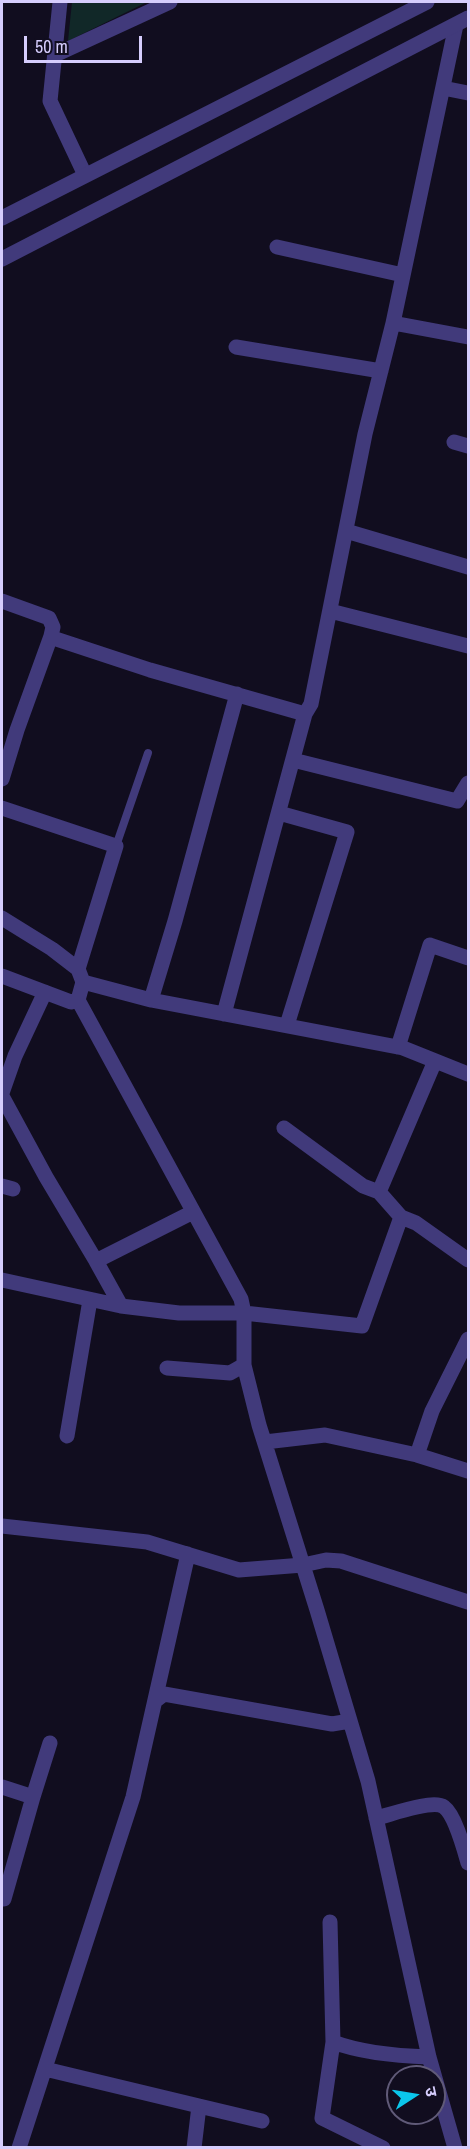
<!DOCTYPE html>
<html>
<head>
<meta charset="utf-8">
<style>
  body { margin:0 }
  #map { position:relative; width:470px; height:2149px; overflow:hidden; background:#110d1f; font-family:"Archivo Narrow","Noto Sans Devanagari",sans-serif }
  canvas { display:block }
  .frame { position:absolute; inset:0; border:3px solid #d6cdfd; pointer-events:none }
  .north { position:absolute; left:386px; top:2065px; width:60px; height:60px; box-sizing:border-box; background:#110d1f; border:2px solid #605a78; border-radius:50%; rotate:78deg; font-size:16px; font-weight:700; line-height:24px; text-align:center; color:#d6cdfd }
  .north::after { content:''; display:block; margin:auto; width:21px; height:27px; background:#0bc6eb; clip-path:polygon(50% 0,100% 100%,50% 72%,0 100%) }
  .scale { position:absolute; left:24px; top:36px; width:118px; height:27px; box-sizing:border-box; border:3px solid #d6cdfd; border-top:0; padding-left:8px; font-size:18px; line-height:21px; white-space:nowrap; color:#d6cdfd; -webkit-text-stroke:4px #110d1f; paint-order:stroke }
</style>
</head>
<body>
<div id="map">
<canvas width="470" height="2149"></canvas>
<div class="frame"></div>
<div class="north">उ</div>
<div class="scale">50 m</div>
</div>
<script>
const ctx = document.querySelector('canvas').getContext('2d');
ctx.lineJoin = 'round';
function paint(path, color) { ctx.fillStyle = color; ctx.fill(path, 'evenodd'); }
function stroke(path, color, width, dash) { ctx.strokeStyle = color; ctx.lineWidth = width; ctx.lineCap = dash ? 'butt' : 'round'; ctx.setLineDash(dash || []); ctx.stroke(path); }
const green = new Path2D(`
  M72 2H147L68 41Z`);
const service = new Path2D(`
  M116 846 148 753`);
const minor = new Path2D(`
  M60 2 50 101 85 175
  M456 25 393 323 468 337
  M55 55 170 2
  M443 88 468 93
  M277 247 403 275
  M236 347 381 371
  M454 442 468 446
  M346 531 468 567
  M2 601 49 618 53 627 51 636 56 639 150 670 305 714 311 704 365 434 393 323
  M330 611 468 646
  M293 760 457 801 468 783
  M2 779 17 730 51 636
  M2 808 116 846 78 969 52 949 2 918
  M279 813 347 832 287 1025
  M78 969 83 982 151 1000 175 921 237 694
  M2 976 71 1002 78 1000
  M83 982 78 1000 241 1299 244 1313V1365L259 1425 317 1610 368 1781 429 2057 455 2148
  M151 1000 403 1048 468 1074
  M224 1014 305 714
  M398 1047 430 945 468 958
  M2 1093 15 1056 45 992
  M2 1096 46 1177 96 1261 193 1212
  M284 1128 363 1186 379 1192 401 1217 416 1223 468 1260
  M2 1186 13 1189
  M379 1192 435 1061
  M96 1261 121 1306
  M2 1280 121 1306 179 1313H244L362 1326 401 1217
  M167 1368 230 1373 244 1365
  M67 1436 90 1300
  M265 1442 325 1435 417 1455 468 1471
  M417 1455 432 1411 468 1339
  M2 1526 147 1542 239 1570 303 1565 326 1560 341 1561 468 1602
  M155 1701 164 1694 332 1724 350 1721
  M2 1787 33 1797 4 1899H2
  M33 1797 50 1743
  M376 1818C390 1815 433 1799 444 1807 455 1815 464 1849 468 1863
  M330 1922 333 2042 322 2118 383 2148
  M333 2042C362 2053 398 2056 429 2057
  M45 2069 199 2106 194 2148
  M199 2106 262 2121
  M19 2148 133 1797 188 1554`);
const tertiary = new Path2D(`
  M2 218 427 2
  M2 259 468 18`);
paint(green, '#112828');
stroke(service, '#413a7b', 8);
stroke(minor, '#413a7b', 15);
stroke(tertiary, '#413a7b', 15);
</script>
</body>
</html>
